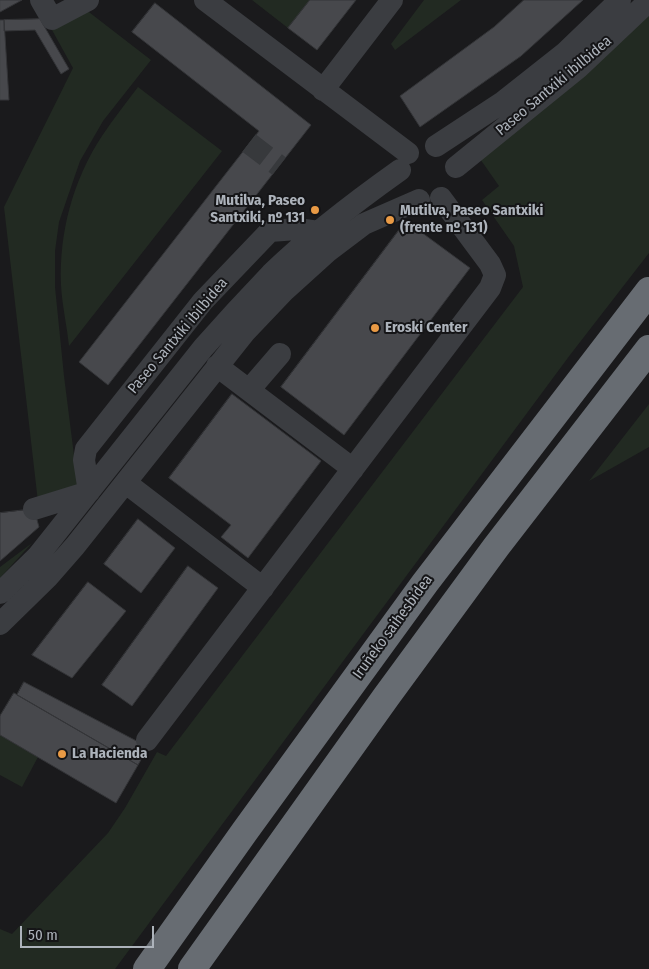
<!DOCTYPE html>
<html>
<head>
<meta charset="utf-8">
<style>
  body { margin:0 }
  #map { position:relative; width:649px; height:969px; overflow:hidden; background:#1a1a1c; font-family:"Fira Sans Condensed",sans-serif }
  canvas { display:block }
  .scale { position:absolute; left:20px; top:926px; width:134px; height:22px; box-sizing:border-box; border:2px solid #adb3bb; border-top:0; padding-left:6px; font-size:15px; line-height:18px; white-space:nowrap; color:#adb3bb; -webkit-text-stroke:4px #151517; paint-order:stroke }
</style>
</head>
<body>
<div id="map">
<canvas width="649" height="969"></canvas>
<div class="scale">50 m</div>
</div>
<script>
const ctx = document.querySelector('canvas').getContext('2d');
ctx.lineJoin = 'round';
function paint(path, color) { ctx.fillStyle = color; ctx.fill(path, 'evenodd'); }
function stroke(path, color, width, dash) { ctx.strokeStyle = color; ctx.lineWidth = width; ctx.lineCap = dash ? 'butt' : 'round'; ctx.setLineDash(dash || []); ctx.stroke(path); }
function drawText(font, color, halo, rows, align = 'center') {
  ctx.font = font + ' "Fira Sans Condensed",sans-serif'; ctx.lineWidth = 4; ctx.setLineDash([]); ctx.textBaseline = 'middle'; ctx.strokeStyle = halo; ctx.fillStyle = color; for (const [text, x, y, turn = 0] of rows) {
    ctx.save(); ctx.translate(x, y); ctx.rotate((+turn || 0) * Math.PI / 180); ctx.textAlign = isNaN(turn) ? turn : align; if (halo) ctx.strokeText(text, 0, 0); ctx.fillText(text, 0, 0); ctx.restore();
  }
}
const green = new Path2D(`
  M252 0H310L288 28Z
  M424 0H461L395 50 391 44Z
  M85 9 151 60 103 121 80 161 59 222 55 251V287L64 376 78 487 38 502 4 207 73 68 52 30Z
  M649 10V253L570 355 115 969H0V929L12 934 108 833 125 808 157 752 166 756 523 287 514 246 482 200 499 186 478 156Z
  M138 87 222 151 69 346C67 326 62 305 61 285 59 232 73 180 102 136 113 119 126 103 138 87Z
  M649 404V447L589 481Z
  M32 543 0 578V567Z
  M0 735 38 757 22 787 0 775Z`);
const building = new Path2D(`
  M0 0H22L0 12Z
  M310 0H356L317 50 288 28Z
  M524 0H583L521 56 420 127 400 96 494 27Z
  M155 3 311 125 108 385 79 362 259 131 132 32Z
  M40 19 69 69 61 74 35 30 4 31V20Z
  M0 20H4L9 100H0Z
  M406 221 470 268 344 435 281 387Z
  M232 394 321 461 248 558 221 537 231 525 169 478Z
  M34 509 39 527 0 561V513Z
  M138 519 175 548 141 593 104 564Z
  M188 566 218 588 132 706 102 685Z
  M88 582 126 611 72 678 32 655Z
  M24 682 148 747 138 765 17 695Z
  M14 693 138 765 116 803 0 735V716Z`);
const minorTunnel = new Path2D(`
  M249 143 279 166`);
const minor = new Path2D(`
  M41 0 52 19 88 0
  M205 0 408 153
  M323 90 392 0
  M436 146 503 102 565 53 620 0
  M456 167 578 68 649 1
  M217 366 353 469
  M249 390 280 354
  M126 483 263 588
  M34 509 89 492 84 460 86 449 203 301 270 231 297 229 319 232
  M0 593 37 557 203 348C225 323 248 298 271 274 310 236 355 202 400 170
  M0 624 47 578 75 546 245 332 285 290 327 252 364 224 419 200
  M147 740 490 288 495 275 490 264 441 198`);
const highway = new Path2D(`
  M147 969 245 831 425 583 649 291
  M192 969 386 697 496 547 649 349`);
const markers = [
  [315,210,5,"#e99a45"],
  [390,220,5,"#e99a45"],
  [375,328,5,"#e99a45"],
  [62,754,5,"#e99a45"]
];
const streetNames = [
  ["Paseo Santxiki ibilbidea",554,86,-40],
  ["Paseo Santxiki ibilbidea",178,336,-50],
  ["Iruñeko saihesbidea",393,627,-54]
];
const poiNames = [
  ["Mutilva, Paseo",305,201,"right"],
  ["Santxiki, nº 131",305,218,"right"],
  ["Mutilva, Paseo Santxiki",400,211],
  ["(frente nº 131)",400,228],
  ["Eroski Center",385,328],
  ["La Hacienda",72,754]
];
paint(green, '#222a22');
paint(building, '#47484c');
stroke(building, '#343538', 1);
stroke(minorTunnel, '#37393c', 22, [22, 11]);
stroke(minor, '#3b3d41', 22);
stroke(highway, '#676c72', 28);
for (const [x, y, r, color] of markers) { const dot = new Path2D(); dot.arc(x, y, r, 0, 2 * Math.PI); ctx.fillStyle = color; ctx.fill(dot); stroke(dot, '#151517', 2); }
drawText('15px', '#adb3bb', '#151517', streetNames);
drawText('bold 15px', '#adb3bb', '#151517', poiNames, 'left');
</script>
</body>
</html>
